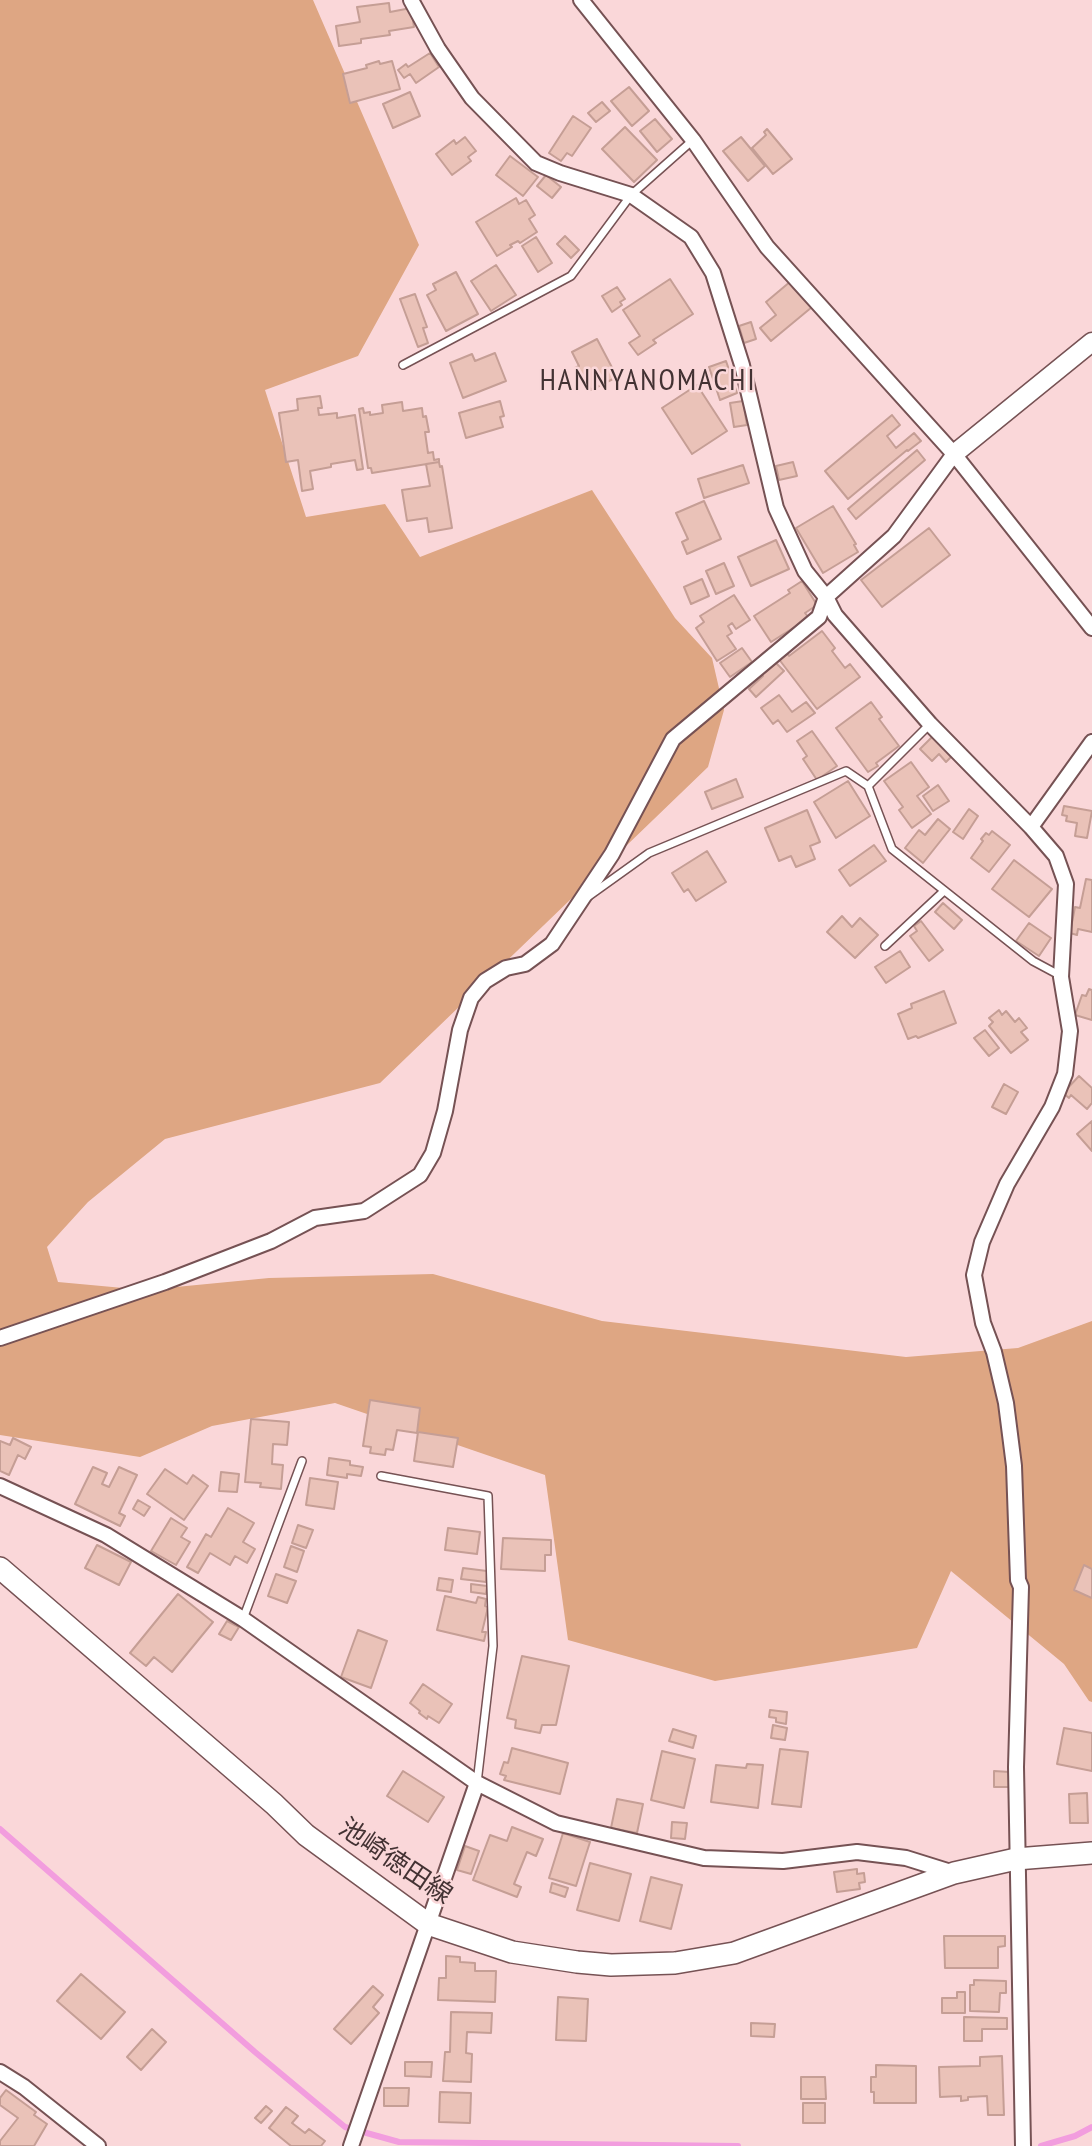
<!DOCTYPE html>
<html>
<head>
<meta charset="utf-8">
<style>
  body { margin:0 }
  canvas { display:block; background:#fad7d9 }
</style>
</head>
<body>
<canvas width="1092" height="2146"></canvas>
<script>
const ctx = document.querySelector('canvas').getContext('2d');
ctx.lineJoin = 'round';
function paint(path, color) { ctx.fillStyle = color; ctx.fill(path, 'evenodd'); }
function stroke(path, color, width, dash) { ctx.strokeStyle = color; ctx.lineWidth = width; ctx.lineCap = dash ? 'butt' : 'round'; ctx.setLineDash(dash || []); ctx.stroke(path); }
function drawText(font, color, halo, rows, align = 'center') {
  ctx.font = font + ' "PT Sans Narrow","Noto Sans JP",sans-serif'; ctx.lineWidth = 5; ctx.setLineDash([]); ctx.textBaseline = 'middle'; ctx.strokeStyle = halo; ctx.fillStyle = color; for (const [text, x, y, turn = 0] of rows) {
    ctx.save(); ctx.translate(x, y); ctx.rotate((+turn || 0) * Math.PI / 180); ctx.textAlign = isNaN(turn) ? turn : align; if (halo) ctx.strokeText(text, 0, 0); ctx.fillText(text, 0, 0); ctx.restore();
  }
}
const green = new Path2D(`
  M0 0H313L419 245 358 356 265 390 306 517 385 504 420 557 592 490 675 618 712 658 724 710 708 767 380 1083 165 1139 88 1202 47 1247 58 1282 145 1290 269 1278 433 1274 602 1321 906 1357 1018 1348 1092 1321V1702L1089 1701 1064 1664 951 1571 917 1648 715 1681 568 1640 545 1475 335 1403 212 1426 140 1457 0 1435Z`);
const stream = new Path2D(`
  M0 1829 255 2052 345 2127 399 2142 738 2146
  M1041 2146 1075 2136 1092 2127`);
const building = new Path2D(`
  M389 3 390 12 411 8 414 27 389 31 390 35 361 39V43L339 46 336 26 360 22 357 7Z
  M430 53 439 67 416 83 410 74 404 78 398 70 406 64 408 67Z
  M379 61 380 64 392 61 400 89 350 103 343 74 367 68 366 65Z
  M629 87 649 111 632 126 611 101Z
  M410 92 420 116 393 128 383 104Z
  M602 102 610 111 596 122 588 113Z
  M573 116 591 128 572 156 567 153 561 161 549 153Z
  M655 119 672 139 657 152 640 131Z
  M625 127 657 160 634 182 602 149Z
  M767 129 792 159 773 174 752 148 766 135 764 132Z
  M465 137 476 151 468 157 471 161 452 175 436 154 454 140 456 144Z
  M741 137 765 166 748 181 723 151Z
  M510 156 538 177 523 196 496 175Z
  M546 175 561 187 552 198 537 186Z
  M516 198 519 204 526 200 535 215 529 219 537 232 520 243 518 241 510 245 512 247 497 256 476 222Z
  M565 236 579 250 571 258 557 244Z
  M536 237 552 263 538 272 522 246Z
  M496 265 516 295 491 311 471 281Z
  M456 272 478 314 446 331 427 295 436 290 433 284Z
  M670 279 693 314 653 340 656 343 638 355 629 343 640 336 623 310Z
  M791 281 812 307 771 341 760 328 776 315 766 302Z
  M617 287 625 299 620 302 622 305 612 312 602 296Z
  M415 294 427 327 423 328 428 343 418 347 400 299Z
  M751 322 756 339 744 343 739 326Z
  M597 339 617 377 591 390 584 376 580 377 575 368 579 366 572 352Z
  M495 353 506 381 463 398 450 363 472 354 475 361Z
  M726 361 737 393 720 400 709 367Z
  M697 385 727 431 692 454 662 408Z
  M320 396 322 408H318L319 415 337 413V418L355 415 363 469 357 470 355 460 331 464V467L310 471 313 489 302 491 298 460 286 462 279 413 298 410 297 399Z
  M500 401 504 416 500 417 503 427 466 438 459 413Z
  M743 401 747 425 734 427 730 403Z
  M402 402 403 411 422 408 423 417 426 416 429 432H425L428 453 433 452 434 460 439 459V462L372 473 371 468H368L359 409 363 408 364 413 370 412V415L383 413 382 405Z
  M892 415 900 425 887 436 896 448 914 433 921 441 908 451 907 450 848 499 825 471Z
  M917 450 925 460 856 519 848 509Z
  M439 462 440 467 442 466 452 528 429 532 427 518 407 521 402 490 430 486 426 464Z
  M793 462 797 476 779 480 776 466Z
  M743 465 749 483 704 498 698 479Z
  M704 501 721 539 687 554 682 542 688 539 676 513Z
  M833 506 856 544 854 545 858 552 823 573 796 528Z
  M929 528 950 555 882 607 861 580Z
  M776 540 789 569 751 586 738 557Z
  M724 563 734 586 716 594 706 571Z
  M702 579 709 596 691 604 684 587Z
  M802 581 817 605 805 613 809 618 771 642 754 616 790 593 788 590Z
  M734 595 750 620 736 629 732 623 728 626 732 633 727 636 736 649 717 661 696 628 704 622 700 616Z
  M822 631 835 648 832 651 845 668 850 664 860 677 817 709 778 658 786 652 789 656Z
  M742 648 752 662 730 677 720 663Z
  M771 658 784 671 756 697 749 689 763 676 758 671Z
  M779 695 792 712 806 702 815 713 787 732 778 720 773 724 761 708Z
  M871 702 882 717 879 719 899 746 876 763 878 766 868 772 836 728Z
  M812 731 837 766 817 780 803 759 807 756 797 741Z
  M933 736 952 756 946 762 939 754 932 761 920 749Z
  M911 762 929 787 917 796 931 814 912 828 899 810 903 807 884 781Z
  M736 779 743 797 712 809 705 792Z
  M848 781 870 816 836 838 814 802Z
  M938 785 949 801 933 811 923 796Z
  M1064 806 1092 811 1087 838 1075 836 1077 823 1066 821 1067 816 1062 815Z
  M969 809 978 816 963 839 953 832Z
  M807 810 820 842 810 846 815 859 796 867 791 856 779 861 765 828Z
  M938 819 950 829 923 863 905 848 919 830 925 835Z
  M992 831 1010 845 989 872 971 858 983 841 981 839 986 833 989 835Z
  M874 845 886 861 850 886 839 870Z
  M707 851 726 882 696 901 688 889 684 892 672 873Z
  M1014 860 1052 889 1029 917 992 889Z
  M1086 879 1092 880V932L1078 929 1077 935 1070 933 1075 907 1080 908Z
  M943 903 962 920 954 929 935 912Z
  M842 916 852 927 860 918 878 935 855 958 827 932Z
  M921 921 943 950 929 961 910 936 917 931 914 926Z
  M1029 923 1051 938 1039 956 1016 941Z
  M900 951 910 967 886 983 875 967Z
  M1089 989 1092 990V1020L1075 1015 1082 995 1086 996Z
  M944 991 956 1023 918 1038 916 1036 908 1039 898 1014 912 1008 911 1004Z
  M999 1010 1002 1015 1006 1011 1015 1022 1019 1018 1027 1028 1021 1032 1028 1040 1011 1053 989 1026 993 1022 989 1018Z
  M985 1030 999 1048 989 1056 974 1038Z
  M1079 1076 1092 1088V1103L1087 1109 1071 1095 1069 1098 1063 1093Z
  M1004 1084 1018 1092 1006 1114 992 1107Z
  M1092 1121V1151L1077 1134Z
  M370 1400 420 1408 417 1433 397 1430 393 1450 386 1449 385 1455 370 1453 371 1447 363 1446Z
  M251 1419 289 1422 287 1445 273 1444 272 1464 283 1465 281 1489 260 1487 261 1483 245 1482Z
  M418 1432 458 1438 453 1467 414 1461Z
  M13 1438 31 1447 25 1459 18 1455 9 1475 0 1471V1441L10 1445Z
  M329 1458 350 1461V1465L363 1467 361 1476 347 1474V1478L327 1475Z
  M93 1467 107 1473 102 1484 109 1487 119 1467 137 1475 119 1513 125 1516 120 1526 75 1504Z
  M165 1469 187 1484 193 1475 208 1486 184 1520 147 1494Z
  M221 1472 239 1474 237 1492 219 1491Z
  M310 1478 338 1482 334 1509 306 1505Z
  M138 1500 150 1507 144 1516 133 1509Z
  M228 1508 254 1523 243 1542 255 1549 247 1563 235 1556 230 1565 210 1553 198 1573 187 1567 206 1534 211 1537Z
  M171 1518 187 1528 181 1537 190 1542 176 1565 151 1551Z
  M298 1525 313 1530 306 1548 292 1543Z
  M448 1528 480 1532 477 1554 445 1550Z
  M503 1538 551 1540V1555H545V1571L501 1569Z
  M97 1545 131 1562 119 1585 85 1568Z
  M291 1546 304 1551 297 1572 284 1567Z
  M1084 1565 1092 1569V1598L1074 1590Z
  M463 1568 487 1571 486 1582 461 1579Z
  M276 1574 296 1581 287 1603 268 1596Z
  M439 1578 453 1580 451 1592 437 1590Z
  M471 1584 487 1586 486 1594 471 1592Z
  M178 1594 213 1622 172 1672 154 1657 146 1666 130 1653Z
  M445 1596 476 1603 478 1597 486 1599 485 1606 488 1607 482 1632H486L484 1641 437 1630Z
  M227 1621 239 1627 231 1640 219 1634Z
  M358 1630 387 1641 371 1688 341 1677Z
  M522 1656 569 1666 556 1725H542L540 1733 515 1728 516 1720 507 1718Z
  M423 1684 452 1704 439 1723 428 1716 427 1719 419 1713 420 1711 410 1703Z
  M770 1710 787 1712 786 1724 776 1722V1718L769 1717Z
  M773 1725 787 1728 785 1740 771 1738Z
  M1064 1728 1092 1733V1771L1057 1764Z
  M673 1729 696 1736 693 1748 669 1741Z
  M512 1748 568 1763 560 1794 504 1780 506 1776 500 1774 504 1762 508 1763Z
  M780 1749 808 1752 801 1807 772 1804Z
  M662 1751 695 1759 684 1808 651 1800Z
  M747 1764 763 1765 758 1808 711 1802 716 1765 746 1768Z
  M403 1771 444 1797 428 1822 387 1796Z
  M994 1771 1010 1772V1787H994Z
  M1087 1793 1088 1823H1070L1069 1794Z
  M617 1799 643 1804 637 1833 611 1828Z
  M672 1822 687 1823 685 1839 671 1838Z
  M512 1827 543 1839 536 1856 527 1852 514 1884 521 1887 517 1897 473 1880 490 1835 507 1841Z
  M563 1833 590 1842 576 1886 549 1878Z
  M465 1846 479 1851 471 1874 457 1870Z
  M590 1863 631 1874 619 1921 577 1910Z
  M857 1869V1874L864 1873 865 1882 859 1883 860 1889 837 1892 834 1872Z
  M651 1877 682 1885 671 1929 640 1921Z
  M552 1883 568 1888 565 1897 550 1892Z
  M944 1936H1005V1946L998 1947V1968H945Z
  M446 1956 460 1957V1962L475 1963V1971H496L495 2002 438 2000 439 1978H446Z
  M81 1974 125 2012 101 2039 57 2001Z
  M974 1980 1006 1981V1993H1000L999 2012 970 2011V1985H974Z
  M373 1986 383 1995 373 2007 379 2013 351 2044 334 2029Z
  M957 1992H965V2013H942V1998H957Z
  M558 1997 588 1999 586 2041 556 2040Z
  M451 2012 492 2013 491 2033 467 2032 466 2053 472 2054 471 2082 443 2081 445 2052H450Z
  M964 2017 1007 2018V2029H982V2041H964Z
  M751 2023 775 2024 774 2037 751 2036Z
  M152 2029 166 2042 141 2070 127 2057Z
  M1002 2056 1004 2115H988L987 2096 968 2097V2100L961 2101V2096L940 2097 939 2067 980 2066V2057Z
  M405 2062H432L431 2077 405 2076Z
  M876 2065 916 2066V2103H874V2092H871V2077H876Z
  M801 2077H825L826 2099H801Z
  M384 2088H409L408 2106H384Z
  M6 2090 36 2112 34 2115 47 2124 34 2146H0V2141L18 2118 0 2105V2098Z
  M440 2092 471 2093 470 2123 439 2122Z
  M803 2103H825V2123H803Z
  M266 2106 272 2111 261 2123 255 2118Z
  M286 2107 298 2116 292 2123 305 2133 309 2129 325 2141 321 2146H291L269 2128Z`);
const service = new Path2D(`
  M403 365 571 276 631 195 693 140
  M930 724 868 786 892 849 1033 961 1061 976
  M589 896 649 853 846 771 868 786
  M885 946 944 891
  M381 1476 488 1496 493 1646 477 1783
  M243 1619 302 1461`);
const minor = new Path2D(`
  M411 0 438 49 472 98 536 163 560 173 631 195 691 237 713 273 742 365 776 508 805 571 826 597 835 615 930 724 1031 827 1056 856 1066 884 1061 977 1070 1031 1065 1074 1052 1107 1007 1184 982 1242 974 1275 983 1323 994 1352 1006 1403 1014 1466 1018 1580 1021 1587 1016 1767 1023 2146
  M581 0 693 140 767 247 954 454 1092 628
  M1031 827 1092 742
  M0 1338 165 1282 271 1241 315 1218 364 1211 420 1175 433 1153 445 1111 460 1030 471 998 485 981 506 968 525 964 552 944 612 854 673 739 819 617 826 597 894 536 954 454
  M0 1486 106 1535 243 1619 477 1783 556 1823 704 1858 783 1861 857 1852 906 1858 954 1873
  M0 2072 24 2087 98 2146
  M351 2146 477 1783`);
const tertiary = new Path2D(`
  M954 454 1092 342`);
const secondary = new Path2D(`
  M0 1568 274 1804 306 1835 428 1924 512 1952 577 1962 611 1965 675 1963 734 1953 954 1873 1016 1859 1092 1853`);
const streetNames = [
  ["池崎徳田線",395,1862,34]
];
const quarterNames = [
  ["HANNYANOMACHI",648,381]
];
paint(green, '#dea683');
stroke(stream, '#f29dde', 6);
paint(building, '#eac2b8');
stroke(building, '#c59e95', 2);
stroke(service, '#765254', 10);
stroke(minor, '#765254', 18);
stroke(tertiary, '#765254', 21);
stroke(secondary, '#765254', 24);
stroke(service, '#fff', 7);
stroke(minor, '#fff', 14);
stroke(tertiary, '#fff', 18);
stroke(secondary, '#fff', 21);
drawText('26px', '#433233', '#fad7d9', streetNames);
ctx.letterSpacing = '2px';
drawText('30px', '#433233', '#fad7d9', quarterNames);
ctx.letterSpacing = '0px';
</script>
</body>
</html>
